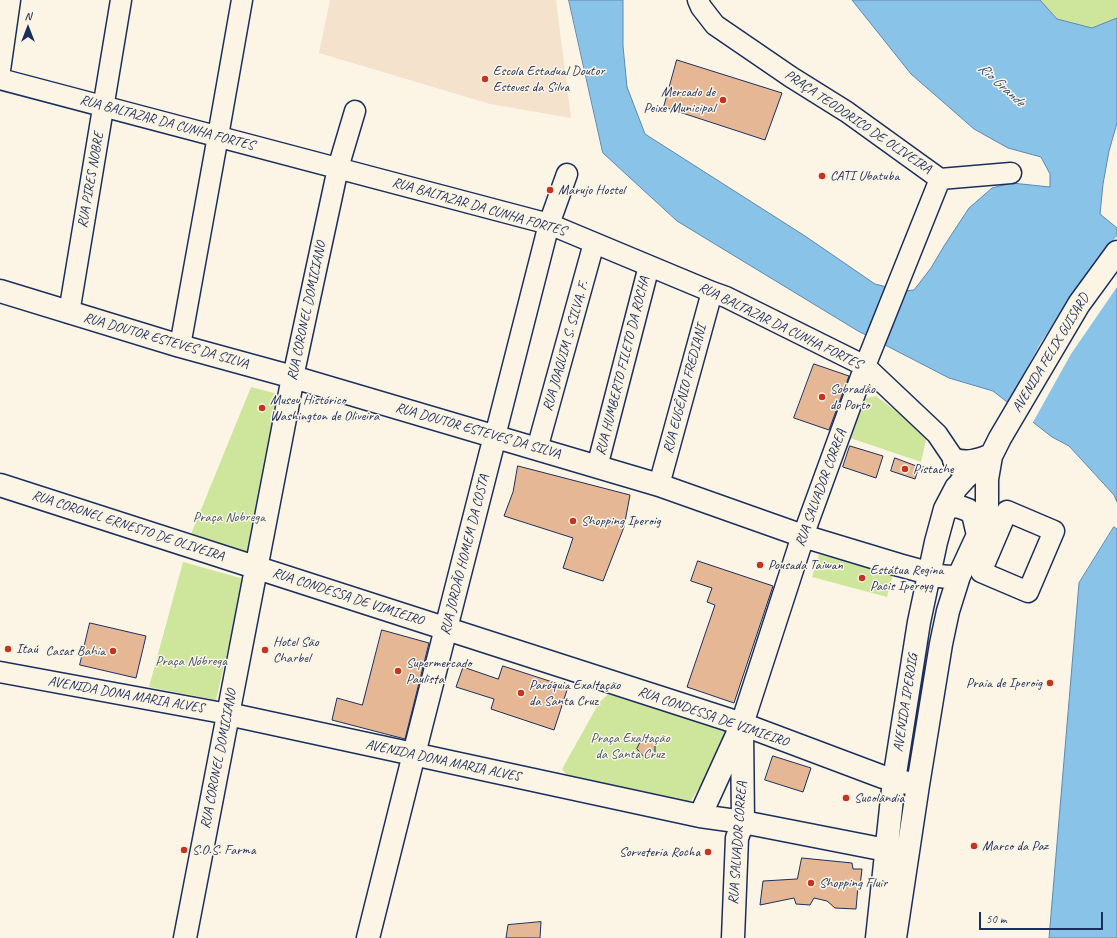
<!DOCTYPE html>
<html>
<head>
<meta charset="utf-8">
<style>
  body { margin:0 }
  #map { position:relative; width:1117px; height:938px; overflow:hidden; background:#fcf5e5; font-family:Caveat,sans-serif }
  canvas { display:block }
  .north { position:absolute; left:8px; top:8px; width:40px; height:40px; -webkit-text-stroke:3px #fcf5e5; paint-order:stroke; rotate:0deg; font-size:11px; font-weight:700; line-height:16px; text-align:center; color:#1b2f5e }
  .north::after { content:''; display:block; margin:auto; width:14px; height:18px; background:#1b2f5e; clip-path:polygon(50% 0,100% 100%,50% 72%,0 100%) }
  .scale { position:absolute; left:979px; top:912px; width:124px; height:18px; box-sizing:border-box; border:2px solid #1b2f5e; border-top:0; padding-left:5px; font-size:12px; line-height:14px; white-space:nowrap; color:#1b2f5e; -webkit-text-stroke:3px #fcf5e5; paint-order:stroke }
</style>
</head>
<body>
<div id="map">
<canvas width="1117" height="938"></canvas>
<div class="north">N</div>
<div class="scale">50 m</div>
</div>
<script>
const ctx = document.querySelector('canvas').getContext('2d');
ctx.lineJoin = 'round';
function paint(path, color) { ctx.fillStyle = color; ctx.fill(path, 'evenodd'); }
function stroke(path, color, width, dash) { ctx.strokeStyle = color; ctx.lineWidth = width; ctx.lineCap = dash ? 'butt' : 'round'; ctx.setLineDash(dash || []); ctx.stroke(path); }
function drawText(font, color, halo, rows, align = 'center') {
  ctx.font = font + ' Caveat,sans-serif'; ctx.lineWidth = 3; ctx.setLineDash([]); ctx.textBaseline = 'middle'; ctx.strokeStyle = halo; ctx.fillStyle = color; for (const [text, x, y, turn = 0] of rows) {
    ctx.save(); ctx.translate(x, y); ctx.rotate((+turn || 0) * Math.PI / 180); ctx.textAlign = isNaN(turn) ? turn : align; if (halo) ctx.strokeText(text, 0, 0); ctx.fillText(text, 0, 0); ctx.restore();
  }
}
const built = new Path2D(`
  M330 0H556L571 118 490 104 319 53Z`);
const green = new Path2D(`
  M1040 0H1117V18L1092 28 1057 19Z
  M251 387 282 395 252 556 191 534Z
  M876 396 927 435 921 462 850 438 862 399Z
  M819 554 893 575 887 597 812 577Z
  M183 562 244 579 216 700 149 687Z
  M608 694 724 729 728 741 689 804 567 775 562 769 599 703Z`);
const water = new Path2D(`
  M569 0H623V46L627 87 645 134 805 236 875 284 903 291 914 290 931 268 944 246 969 208 992 188 1012 183 1050 187V174L1041 157 1008 148 974 129 911 74 852 0H1040L1057 19 1092 28 1117 18V123L1109 151 1103 184 1100 214 1117 228V502L1114 495 1069 446 1052 437 993 391 949 378 858 331 677 221 603 153Z
  M1114 527 1117 529V938H1049L1079 583Z`);
const pier = new Path2D(`
  M1117 236V287L1071 354 1032 424 1007 405 1040 344 1082 280Z`);
const building = new Path2D(`
  M677 60 782 93 765 140 664 107Z
  M814 364 849 376 829 430 794 418Z
  M850 446 883 456 876 478 843 467Z
  M895 458 919 467 915 479 891 471Z
  M518 466 630 495 624 527 603 581 563 568 573 538 504 516 513 492Z
  M698 561 773 586 734 703 687 687 715 605 707 602 712 588 691 581Z
  M90 623 146 636 136 678 80 665Z
  M382 630 429 643 405 739 332 720 337 698 362 705Z
  M503 666 568 687 554 730 491 709 494 699 456 687 463 667 498 679Z
  M642 739 655 742V753L645 758 637 749Z
  M773 756 811 768 803 792 765 780Z
  M802 858 852 863 853 869H862L860 886H858L856 909 835 908 827 901 814 898 810 905 796 904 794 898 760 905 763 881 797 879Z
  M541 922 540 938H506L508 925Z`);
const street = new Path2D(`
  M698 0 701 7 715 25 791 77 847 112 940 179
  M0 70 10 0
  M0 79 549 224 712 292 726 297 865 366 937 434 964 474
  M940 179 1011 173
  M69 313 121 0
  M180 346 218 136 242 0
  M293 377 338 168 355 111
  M495 436 549 224 567 174
  M537 449 594 243
  M597 467 649 266
  M659 485 712 292
  M1007 511 1054 531 1028 592 981 572Z
  M803 536 865 366 940 179
  M0 672 228 714`);
const secondary = new Path2D(`
  M0 291 180 346 293 377 659 485 803 536 899 565 939 576 949 577 959 576
  M954 460C969 463 976 461 989 456
  M0 485 742 724 883 777 894 780 918 785
  M945 509 955 506 960 507 968 510 973 514 978 535
  M228 714 700 816 743 822 886 850
  M700 816 742 724 803 536
  M185 938 293 377
  M368 938 414 754 495 436
  M733 938 737 838 743 822 742 729
  M877 938 894 780 919 622 936 542 945 509 956 488 966 477 991 456
  M895 938 918 785 941 644 948 611 959 576 978 535 987 508V479L991 456 1000 438 1079 304 1117 252`);
const markers = [
  [485,79,4,"#c8321e"],
  [723,100,4,"#c8321e"],
  [822,176,4,"#c8321e"],
  [550,190,4,"#c8321e"],
  [822,397,4,"#c8321e"],
  [262,408,4,"#c8321e"],
  [905,469,4,"#c8321e"],
  [573,521,4,"#c8321e"],
  [760,565,4,"#c8321e"],
  [862,578,4,"#c8321e"],
  [8,649,4,"#c8321e"],
  [265,650,4,"#c8321e"],
  [113,651,4,"#c8321e"],
  [398,671,4,"#c8321e"],
  [1050,683,4,"#c8321e"],
  [521,693,4,"#c8321e"],
  [846,798,4,"#c8321e"],
  [974,846,4,"#c8321e"],
  [184,850,4,"#c8321e"],
  [708,852,4,"#c8321e"],
  [811,883,4,"#c8321e"]
];
const poiNames = [
  ["Escola Estadual Doutor",493,71],
  ["Esteves da Silva",493,87],
  ["Mercado de",715,92,"right"],
  ["Peixe Municipal",715,108,"right"],
  ["CATI Ubatuba",830,176],
  ["Marujo Hostel",558,190],
  ["Sobradão",830,389],
  ["do Porto",830,405],
  ["Museu Histórico",270,400],
  ["Washington de Oliveira",270,416],
  ["Pistache",913,469],
  ["Shopping Iperoig",581,521],
  ["Pousada Taiwan",768,565],
  ["Estátua Regina",870,570],
  ["Pacis Iperoyg",870,586],
  ["Hotel São",273,642],
  ["Charbel",273,658],
  ["Itaú",16,649],
  ["Casas Bahia",105,651,"right"],
  ["Supermercado",406,663],
  ["Paulista",406,679],
  ["Praia de Iperoig",1042,683,"right"],
  ["Paróquia Exaltação",529,685],
  ["da Santa Cruz",529,701],
  ["Sucolândia",854,798],
  ["Marco da Paz",982,846],
  ["S.O.S. Farma",192,850],
  ["Sorveteria Rocha",700,852,"right"],
  ["Shopping Fluir",819,883]
];
const streetNames = [
  ["PRAÇA TEODORICO DE OLIVEIRA",858,122,34],
  ["RUA BALTAZAR DA CUNHA FORTES",167,123,15],
  ["RUA PIRES NOBRE",91,180,-80],
  ["RUA BALTAZAR DA CUNHA FORTES",479,207,16],
  ["RUA CORONEL DOMICIANO",307,311,-78],
  ["RUA BALTAZAR DA CUNHA FORTES",780,326,26],
  ["RUA DOUTOR ESTEVES DA SILVA",166,341,16],
  ["RUA JOAQUIM S. SILVA. F.",566,346,-74],
  ["AVENIDA FELIX GUISARD",1051,353,-59],
  ["RUA HUMBERTO FILETO DA ROCHA",623,366,-76],
  ["RUA EUGÊNIO FREDIANI",685,389,-75],
  ["RUA DOUTOR ESTEVES DA SILVA",478,431,16],
  ["RUA SALVADOR CORREA",821,488,-70],
  ["RUA CORONEL ERNESTO DE OLIVEIRA",128,526,18],
  ["RUA JORDÃO HOMEM DA COSTA",465,555,-76],
  ["RUA CONDESSA DE VIMIEIRO",348,597,18],
  ["AVENIDA DONA MARIA ALVES",126,695,10],
  ["AVENIDA IPEROIG",906,703,-81],
  ["RUA CONDESSA DE VIMIEIRO",713,717,19],
  ["RUA CORONEL DOMICIANO",219,759,-79],
  ["AVENIDA DONA MARIA ALVES",443,761,12],
  ["RUA SALVADOR CORREA",738,843,-86]
];
const parkNames = [
  ["Praça Nobrega",229,517],
  ["Praça Nóbrega",191,661],
  ["Praça Exaltação",630,738],
  ["da Santa Cruz",630,754]
];
const waterNames = [
  ["Rio Grande",1001,85,42]
];
paint(built, '#f5e2cd');
paint(green, '#cee69c');
paint(water, '#89c4e8');
stroke(water, '#5d88b1', 1);
paint(pier, '#fcf5e5');
paint(building, '#e5b795');
stroke(building, '#1b2f5e', 1);
stroke(street, '#1b2f5e', 23);
stroke(secondary, '#1b2f5e', 25);
stroke(street, '#fcf5e5', 20);
stroke(secondary, '#fcf5e5', 22);
for (const [x, y, r, color] of markers) { const dot = new Path2D(); dot.arc(x, y, r, 0, 2 * Math.PI); ctx.fillStyle = color; ctx.fill(dot); stroke(dot, '#fcf5e5', 1.5); }
drawText('14px', '#1b2f5e', '#fcf5e5', poiNames, 'left');
drawText('14px', '#1b2f5e', '#fcf5e5', streetNames);
drawText('14px', '#3f546a', '#fcf5e5', parkNames);
drawText('italic 15px', '#365480', '#fcf5e5', waterNames);
</script>
</body>
</html>
